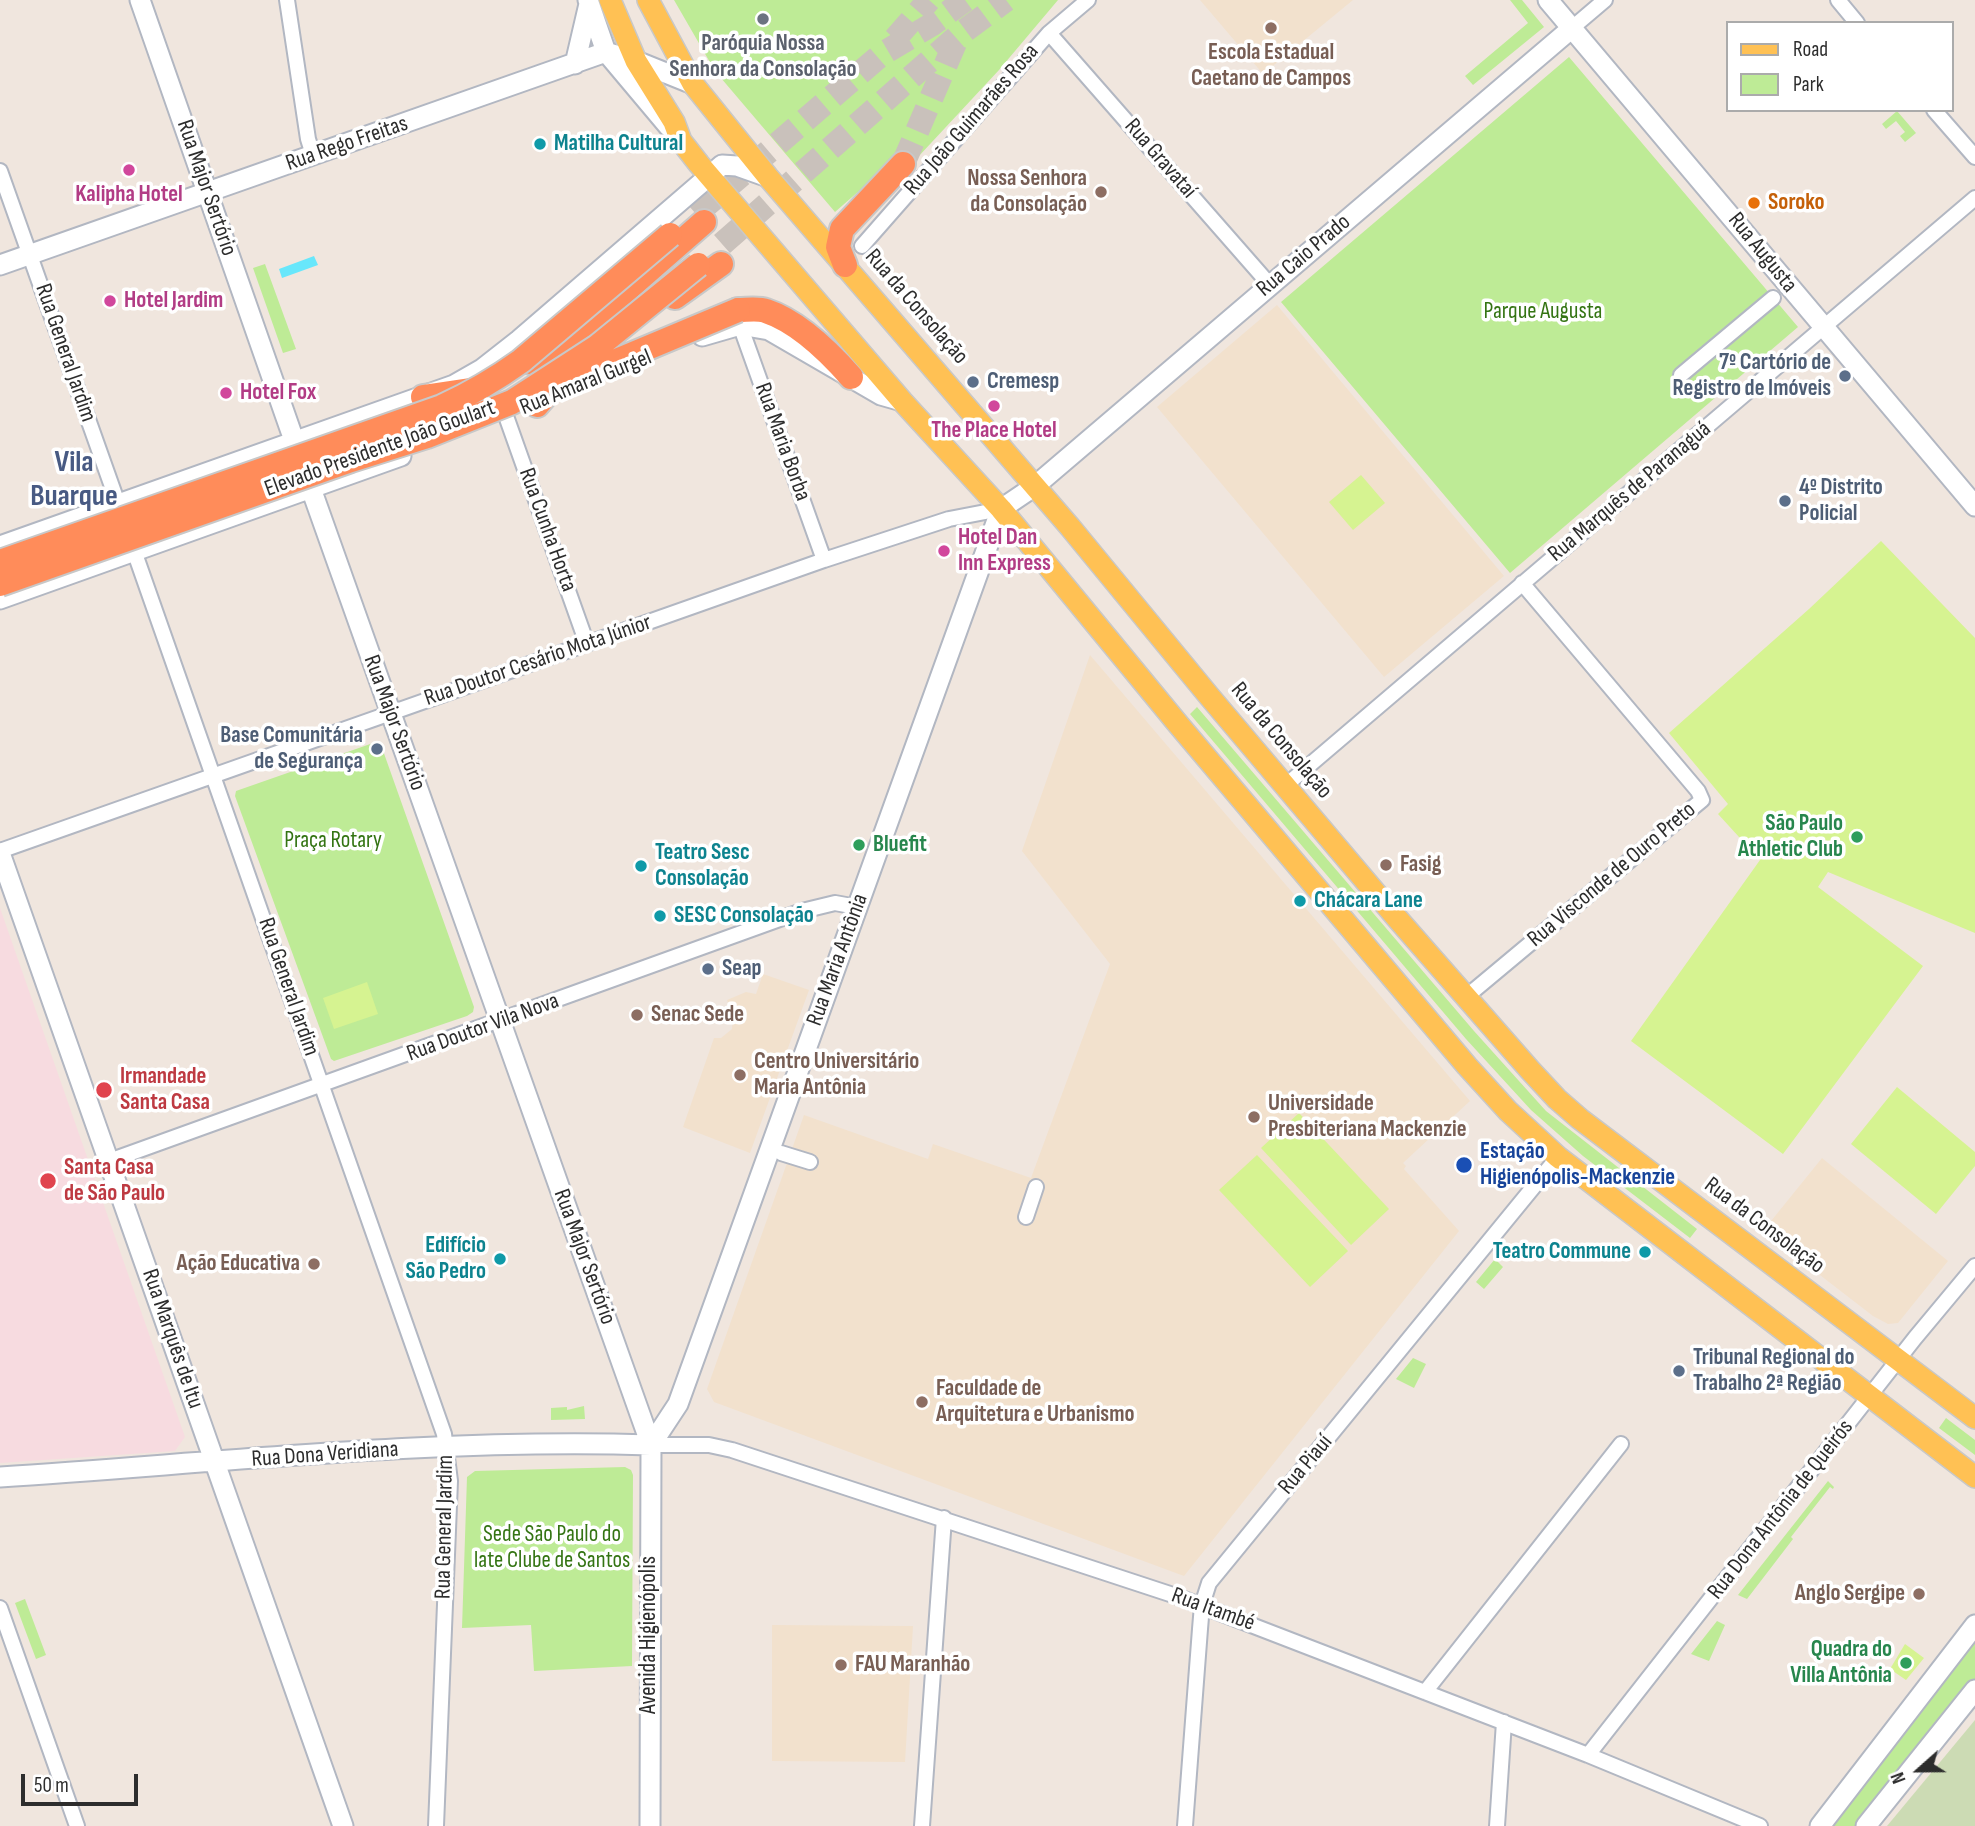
<!DOCTYPE html>
<html>
<head>
<meta charset="utf-8">
<style>
  body { margin:0 }
  #map { position:relative; width:1975px; height:1826px; overflow:hidden; background:#f0e6de; font-family:"Sofia Sans Condensed",sans-serif }
  canvas { display:block }
  .legend { position:absolute; left:1726px; top:21px; width:228px; height:91px; box-sizing:border-box; background:#fff; border:2px solid #ababab; margin:0; padding:9px 12px; list-style:none; font-size:21px; color:#2d2d2d }
  .legend li { display:flex; align-items:center; gap:14px; height:35px }
  .legend b { width:35px; border:2px solid #ababab }
  .north { position:absolute; left:1884px; top:1735px; width:70px; height:70px; -webkit-text-stroke:5px #fff; paint-order:stroke; rotate:249deg; font-size:19px; font-weight:700; line-height:28px; text-align:center; color:#2d2d2d }
  .north::after { content:''; display:block; margin:auto; width:24px; height:32px; background:#2d2d2d; clip-path:polygon(50% 0,100% 100%,50% 72%,0 100%) }
  .scale { position:absolute; left:21px; top:1774px; width:117px; height:32px; box-sizing:border-box; border:4px solid #2d2d2d; border-top:0; padding-left:9px; font-size:21px; line-height:24px; white-space:nowrap; color:#2d2d2d; -webkit-text-stroke:5px #fff; paint-order:stroke }
</style>
</head>
<body>
<div id="map">
<canvas width="1975" height="1826"></canvas>
<ul class="legend">
<li><b style="height:9px;background:#ffc154"></b>Road</li>
<li><b style="height:19px;background:#beeb96"></b>Park</li>
</ul>
<div class="north">N</div>
<div class="scale">50 m</div>
</div>
<script>
const ctx = document.querySelector('canvas').getContext('2d');
ctx.lineJoin = 'round';
function paint(path, color) { ctx.fillStyle = color; ctx.fill(path, 'evenodd'); }
function stroke(path, color, width, dash) { ctx.strokeStyle = color; ctx.lineWidth = width; ctx.lineCap = dash ? 'butt' : 'round'; ctx.setLineDash(dash || []); ctx.stroke(path); }
function drawText(font, color, halo, rows, align = 'center') {
  ctx.font = font + ' "Sofia Sans Condensed",sans-serif'; ctx.lineWidth = 7; ctx.setLineDash([]); ctx.textBaseline = 'middle'; ctx.strokeStyle = halo; ctx.fillStyle = color; for (const [text, x, y, turn = 0] of rows) {
    ctx.save(); ctx.translate(x, y); ctx.rotate((+turn || 0) * Math.PI / 180); ctx.textAlign = isNaN(turn) ? turn : align; if (halo) ctx.strokeText(text, 0, 0); ctx.fillText(text, 0, 0); ctx.restore();
  }
}
const education = new Path2D(`
  M1200 0H1353L1263 74Z
  M1277 305 1504 576 1384 677 1157 407Z
  M1090 655 1470 1101 1403 1163 1406 1166 1404 1169 1459 1231 1184 1576 714 1402 707 1389 804 1115 928 1159 933 1144 1031 1178 1110 964 1022 851Z
  M763 974 809 990 750 1153 683 1127 714 1038H721L732 1029 733 1016 727 1000 746 992 756 994Z
  M1822 1158 1948 1261 1898 1323 1888 1324 1873 1316 1763 1231Z
  M772 1625 913 1626 905 1762 772 1761Z`);
const medical = new Path2D(`
  M0 908 185 1437 175 1451 0 1463Z`);
const green = new Path2D(`
  M674 0H1058L999 70 918 157 908 166 899 156 835 212 715 71Z
  M1510 0H1522L1544 27 1473 85 1465 76 1528 23Z
  M1569 57 1798 327 1510 573 1281 302Z
  M1897 111 1916 133 1905 142 1900 136 1905 132 1896 121 1886 129 1882 124Z
  M265 264 296 349 283 353 253 268Z
  M1197 707 1474 1031 1546 1111 1697 1229 1690 1238 1583 1156 1531 1110 1466 1039 1190 714Z
  M376 742 381 745 474 1007 473 1012 467 1016 334 1061 331 1059 235 796 236 791Z
  M1495 1259 1503 1267 1484 1289 1476 1282Z
  M1413 1358 1426 1364 1414 1388 1396 1379Z
  M584 1406 585 1419 551 1420V1408L567 1407V1410Z
  M1946 1418 1975 1440V1455L1939 1428Z
  M625 1467 631 1470 633 1475 632 1666 534 1671 531 1625 462 1628 467 1477 475 1471Z
  M1828 1481 1834 1487 1833 1489 1830 1487 1791 1537 1793 1539 1747 1599 1738 1595Z
  M25 1599 46 1655 36 1659 15 1603Z
  M1717 1621 1725 1625 1709 1661 1691 1654Z
  M1975 1639V1684L1859 1826H1826Z`);
const cemetery = new Path2D(`
  M1975 1720V1826H1887Z`);
const pitch = new Path2D(`
  M1361 475 1385 503 1353 530 1329 502Z
  M1881 541 1975 638V933L1828 872 1818 887 1923 966 1783 1154 1631 1041 1760 860 1718 814 1728 804 1669 733 1809 609Z
  M367 982 378 1014 334 1029 323 998Z
  M1897 1087 1975 1152V1166L1936 1214 1851 1144Z
  M1299 1113 1389 1209 1351 1245 1261 1148Z
  M1257 1155 1348 1251 1310 1287 1219 1190Z
  M1905 1644 1924 1658 1906 1680 1890 1669Z`);
const water = new Path2D(`
  M314 256 318 265 282 278 279 269Z`);
const highwayTunnel = new Path2D(`
  M895 39 929 0
  M903 164 955 43
  M696 214 882 54 931 25 965 0
  M722 244 959 35 1006 0`);
const street = new Path2D(`
  M287 0 308 139 313 155
  M1838 0 1857 23
  M1572 28 1605 0
  M1049 33 1270 285
  M1934 110 1975 157
  M0 171 121 512
  M862 246 1049 33 1088 0
  M740 325 824 560
  M1681 375 1773 298
  M506 416 587 644
  M132 545 444 1434 450 1481 436 1826
  M1285 786 1975 198
  M0 851 824 560 949 519 1001 509
  M1466 997 1702 800 1698 791 1522 583
  M781 1153 810 1162
  M109 1161 802 911 835 903 857 907
  M1026 1217 1036 1187
  M651 1445H709L732 1450 1176 1596 1588 1755 1760 1826
  M0 1608 77 1826
  M1425 1692 1621 1444
  M1588 1755 1915 1338 1975 1266
  M922 1826 944 1518
  M1185 1826 1200 1629 1202 1605 1209 1583 1558 1157
  M1497 1826 1504 1722`);
const secondary = new Path2D(`
  M140 0 303 466 651 1445 650 1826
  M588 0 606 52 669 127
  M1548 0 1975 506
  M575 64 589 4
  M0 265 606 52 636 61 693 84
  M702 336 740 325 769 330 881 395 902 401
  M0 546 454 385 482 369 519 340 722 165 737 166 768 177
  M0 599 401 456
  M0 853 343 1826
  M651 1445 678 1404 1001 509 1035 486 1572 28
  M0 1477C216 1463 434 1438 651 1445
  M1820 1826 1975 1625
  M1866 1826 1975 1690`);
const primary = new Path2D(`
  M610 0 636 61 674 122 681 141 699 164 902 401 1001 509 1178 724 1467 1066 1508 1111 1558 1157 1975 1477
  M648 0 693 84 768 177 1070 527 1209 696 1396 917 1530 1070 1557 1099 1580 1119 1975 1418`);
const highway = new Path2D(`
  M845 265 838 247 842 229 903 164
  M675 297 721 264
  M738 310C747 310 758 308 766 311 799 322 829 352 851 377
  M531 362 575 335 704 222
  M423 397 470 390
  M537 405 558 381 571 372`);
const highwayBridge = new Path2D(`
  M559 385 738 310
  M0 562 442 407C470 394 496 379 521 361L670 235
  M0 584 351 460 427 436 512 402 597 347 698 265`);
const markers = [
  [763,19,7,"#6b7280"],
  [1271,28,7,"#8d6e63"],
  [540,144,7,"#0f9aa8"],
  [129,170,7,"#d1479c"],
  [1101,192,7,"#8d6e63"],
  [1754,203,7,"#e8710a"],
  [110,301,7,"#d1479c"],
  [1845,376,7,"#5c6f8a"],
  [973,382,7,"#5c6f8a"],
  [226,393,7,"#d1479c"],
  [994,406,7,"#d1479c"],
  [1785,501,7,"#5c6f8a"],
  [944,551,7,"#d1479c"],
  [377,749,7,"#5c6f8a"],
  [1857,837,7,"#2e9e5b"],
  [859,845,7,"#2e9e5b"],
  [1386,865,7,"#8d6e63"],
  [641,866,7,"#0f9aa8"],
  [1300,901,7,"#0f9aa8"],
  [660,916,7,"#0f9aa8"],
  [708,969,7,"#5c6f8a"],
  [637,1015,7,"#8d6e63"],
  [740,1075,7,"#8d6e63"],
  [104,1090,9,"#e0444e"],
  [1254,1117,7,"#8d6e63"],
  [1464,1165,9,"#1a4fb4"],
  [48,1181,9,"#e0444e"],
  [1645,1252,7,"#0f9aa8"],
  [500,1259,7,"#0f9aa8"],
  [314,1264,7,"#8d6e63"],
  [1679,1371,7,"#5c6f8a"],
  [922,1402,7,"#8d6e63"],
  [1919,1594,7,"#8d6e63"],
  [1906,1663,7,"#2e9e5b"],
  [841,1665,7,"#8d6e63"]
];
const worshipNames = [
  ["Paróquia Nossa",763,44],
  ["Senhora da Consolação",763,70]
];
const educationNames = [
  ["Escola Estadual",1271,53,"center"],
  ["Caetano de Campos",1271,79,"center"],
  ["Nossa Senhora",1087,179,"right"],
  ["da Consolação",1087,205,"right"],
  ["Fasig",1400,865],
  ["Senac Sede",651,1015],
  ["Centro Universitário",754,1062],
  ["Maria Antônia",754,1088],
  ["Universidade",1268,1104],
  ["Presbiteriana Mackenzie",1268,1130],
  ["Ação Educativa",300,1264,"right"],
  ["Faculdade de",936,1389],
  ["Arquitetura e Urbanismo",936,1415],
  ["Anglo Sergipe",1905,1594,"right"],
  ["FAU Maranhão",855,1665]
];
const streetNames = [
  ["Rua João Guimarães Rosa",972,120,-49],
  ["Rua Rego Freitas",347,144,-19],
  ["Rua Gravataí",1160,159,49],
  ["Rua Major Sertório",206,188,71],
  ["Rua Augusta",1762,253,51],
  ["Rua Caio Prado",1304,256,-40],
  ["Rua da Consolação",916,307,49],
  ["Rua General Jardim",65,353,71],
  ["Rua Amaral Gurgel",586,383,-22],
  ["Rua Maria Borba",782,442,70],
  ["Elevado Presidente João Goulart",380,449,-20],
  ["Rua Marquês de Paranaguá",1630,492,-40],
  ["Rua Cunha Horta",547,530,70],
  ["Rua Doutor Cesário Mota Júnior",538,661,-19],
  ["Rua Major Sertório",394,723,70],
  ["Rua da Consolação",1281,741,50],
  ["Rua Visconde de Ouro Preto",1612,875,-40],
  ["Rua Maria Antônia",838,960,-70],
  ["Rua General Jardim",288,987,71],
  ["Rua Doutor Vila Nova",483,1028,-20],
  ["Rua da Consolação",1764,1226,37],
  ["Rua Major Sertório",584,1257,70],
  ["Rua Marquês de Itu",172,1339,71],
  ["Rua Dona Veridiana",325,1455,-4],
  ["Rua Piauí",1306,1465,-50],
  ["Rua Dona Antônia de Queirós",1781,1510,-52],
  ["Rua General Jardim",445,1527,-89],
  ["Rua Itambé",1213,1610,20],
  ["Avenida Higienópolis",649,1635,-90]
];
const cultureNames = [
  ["Matilha Cultural",554,144],
  ["Teatro Sesc",655,853],
  ["Consolação",655,879],
  ["Chácara Lane",1314,901],
  ["SESC Consolação",674,916],
  ["Edifício",486,1246,"right"],
  ["São Pedro",486,1272,"right"],
  ["Teatro Commune",1631,1252,"right"]
];
const hotelNames = [
  ["Kalipha Hotel",129,195,"center"],
  ["Hotel Jardim",124,301],
  ["Hotel Fox",240,393],
  ["The Place Hotel",994,431,"center"],
  ["Hotel Dan",958,538],
  ["Inn Express",958,564]
];
const foodNames = [
  ["Soroko",1768,203]
];
const parkNames = [
  ["Parque Augusta",1543,312],
  ["Praça Rotary",333,841],
  ["Sede São Paulo do",552,1535],
  ["Iate Clube de Santos",552,1561]
];
const serviceNames = [
  ["7º Cartório de",1831,363,"right"],
  ["Registro de Imóveis",1831,389,"right"],
  ["Cremesp",987,382],
  ["4º Distrito",1799,488],
  ["Policial",1799,514],
  ["Base Comunitária",363,736,"right"],
  ["de Segurança",363,762,"right"],
  ["Seap",722,969],
  ["Tribunal Regional do",1693,1358],
  ["Trabalho 2ª Região",1693,1384]
];
const leisureNames = [
  ["São Paulo",1843,824],
  ["Athletic Club",1843,850],
  ["Bluefit",873,845,"left"],
  ["Quadra do",1892,1650],
  ["Villa Antônia",1892,1676]
];
const healthNames = [
  ["Irmandade",120,1077],
  ["Santa Casa",120,1103],
  ["Santa Casa",64,1168],
  ["de São Paulo",64,1194]
];
const transitNames = [
  ["Estação",1480,1152],
  ["Higienópolis-Mackenzie",1480,1178]
];
const districtNames = [
  ["Vila",74,463],
  ["Buarque",74,497]
];
paint(education, '#f2e1cd');
paint(medical, '#f7dbe0');
paint(green, '#beeb96');
paint(cemetery, '#ccdbb4');
paint(pitch, '#d6f391');
paint(water, '#68e7fb');
stroke(highwayTunnel, '#c9c1bb', 24, [24, 12]);
stroke(street, '#b2b7c2', 18);
stroke(secondary, '#b2b7c2', 23);
stroke(primary, '#c8c8c8', 24);
stroke(highway, '#c8c8c8', 28);
stroke(street, '#fff', 14);
stroke(secondary, '#fff', 19);
stroke(primary, '#ffc154', 21);
stroke(highway, '#ff8c5a', 24);
stroke(highwayBridge, '#c8c8c8', 28, []);
stroke(highwayBridge, '#ff8c5a', 24);
for (const [x, y, r, color] of markers) { const dot = new Path2D(); dot.arc(x, y, r, 0, 2 * Math.PI); ctx.fillStyle = color; ctx.fill(dot); stroke(dot, '#fff', 2.5); }
drawText('bold 23px', '#5b616d', '#fff', worshipNames);
drawText('bold 23px', '#785e54', '#fff', educationNames, 'left');
drawText('23px', '#2d2d2d', '#fff', streetNames);
drawText('bold 23px', '#0d838f', '#fff', cultureNames, 'left');
drawText('bold 23px', '#b23c85', '#fff', hotelNames, 'left');
drawText('bold 23px', '#c56008', '#fff', foodNames, 'left');
drawText('23px', '#347413', '#fff', parkNames);
drawText('bold 23px', '#4e5e75', '#fff', serviceNames, 'left');
drawText('bold 23px', '#27864d', '#fff', leisureNames, 'right');
drawText('bold 23px', '#be3a42', '#fff', healthNames, 'left');
drawText('bold 23px', '#164399', '#fff', transitNames, 'left');
drawText('bold 30px', '#485a83', '#fff', districtNames);
</script>
</body>
</html>
